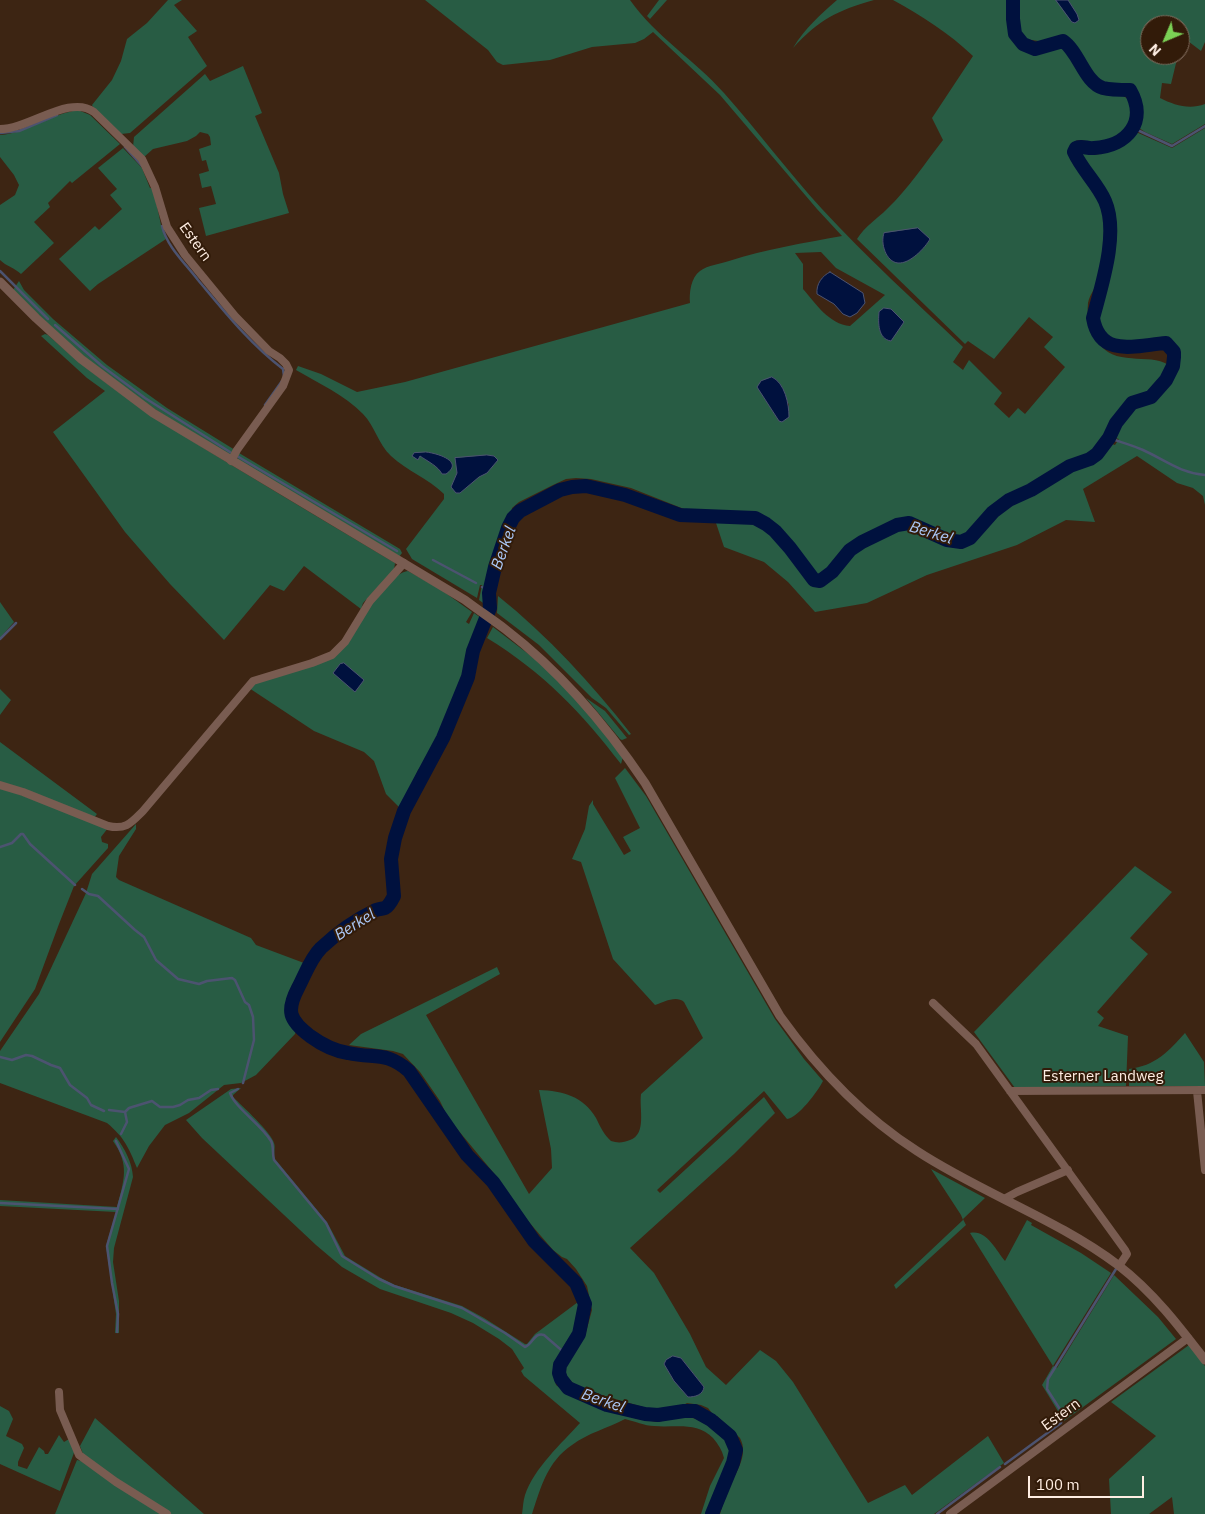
<!DOCTYPE html>
<html>
<head>
<meta charset="utf-8">
<style>
  body { margin:0 }
  #map { position:relative; width:1205px; height:1514px; overflow:hidden; background:#3d2513; font-family:"IBM Plex Sans",sans-serif }
  canvas { display:block }
  .north { position:absolute; left:1140px; top:15px; width:50px; height:50px; box-sizing:border-box; background:#321b09; border:1px solid #846f60; border-radius:50%; rotate:225deg; font-size:14px; font-weight:700; line-height:20px; text-align:center; color:#ffeee3 }
  .north::after { content:''; display:block; margin:auto; width:18px; height:22px; background:#7bd155; clip-path:polygon(50% 0,100% 100%,50% 72%,0 100%) }
  .scale { position:absolute; left:1028px; top:1476px; width:116px; height:22px; box-sizing:border-box; border:2px solid #ffeee3; border-top:0; padding-left:6px; font-size:15px; line-height:18px; white-space:nowrap; color:#ffeee3; -webkit-text-stroke:4px #321b09; paint-order:stroke }
</style>
</head>
<body>
<div id="map">
<canvas width="1205" height="1514"></canvas>
<div class="north">N</div>
<div class="scale">100 m</div>
</div>
<script>
const ctx = document.querySelector('canvas').getContext('2d');
ctx.lineJoin = 'round';
function paint(path, color) { ctx.fillStyle = color; ctx.fill(path, 'evenodd'); }
function stroke(path, color, width, dash) { ctx.strokeStyle = color; ctx.lineWidth = width; ctx.lineCap = dash ? 'butt' : 'round'; ctx.setLineDash(dash || []); ctx.stroke(path); }
function drawText(font, color, halo, rows, align = 'center') {
  ctx.font = font + ' "IBM Plex Sans",sans-serif'; ctx.lineWidth = 4; ctx.setLineDash([]); ctx.textBaseline = 'middle'; ctx.strokeStyle = halo; ctx.fillStyle = color; for (const [text, x, y, turn = 0] of rows) {
    ctx.save(); ctx.translate(x, y); ctx.rotate((+turn || 0) * Math.PI / 180); ctx.textAlign = isNaN(turn) ? turn : align; if (halo) ctx.strokeText(text, 0, 0); ctx.fillText(text, 0, 0); ctx.restore();
  }
}
const green = new Path2D(`
  M168 0H182L174 5 197 31 188 37 207 66 130 133 121 134 94 109 92 105 112 80 121 61 127 39 147 23Z
  M425 0H630C656 37 695 60 724 93 758 131 788 172 822 209 867 258 915 301 963 347L953 362 963 370 969 360 1002 393 994 404 1009 418 1018 408 1025 414 1065 367 1044 347 1053 337 1029 317 994 359 968 341 965 344 857 239C865 226 877 219 887 209 909 188 925 163 943 140L932 118 973 56C949 33 922 16 893 0H1008C1007 14 1006 36 1018 46 1022 49 1028 51 1033 53L1061 45C1079 53 1079 77 1094 88 1106 96 1122 90 1132 103 1134 122 1127 136 1107 141 1104 142 1100 144 1096 143 1085 142 1076 135 1069 148 1070 162 1081 170 1088 180 1101 197 1109 216 1107 237 1107 245 1103 267 1100 275 1098 285 1090 293 1088 303 1086 319 1092 338 1104 349 1124 367 1161 350 1174 371 1182 357 1177 348 1167 338 1143 344 1115 351 1099 329L1098 318C1104 283 1124 234 1109 199 1105 191 1099 180 1093 172 1089 165 1082 162 1081 153 1085 152 1087 155 1092 155 1109 154 1125 143 1136 132L1172 148 1205 128V505L1203 496 1193 488 1177 483 1137 456 1083 489 1095 522 1066 520 1017 545 927 575 867 603 815 612 788 582 764 562 724 547 715 520C728 520 743 519 755 522 778 528 798 564 811 582L820 584 829 578 848 555 857 548 895 528H913L952 544 969 542 996 513 1010 503 1028 495 1071 468 1091 461 1099 456 1109 443 1115 445 1119 439 1115 438 1120 425 1134 408 1153 401 1163 392 1169 380 1147 395 1132 399 1113 419 1111 431 1096 452 1069 463 1026 490 1008 498 992 509 967 537C946 542 935 529 916 523 896 516 861 536 846 550 836 558 830 570 819 578L815 577 805 561 776 528 756 516 689 511 631 488 591 479 576 478 566 479 553 485 519 502 512 508 511 516 504 525 491 566 485 590 486 605 479 600 482 585H480L477 598 412 559 406 549 444 499V494C428 478 407 471 391 456 378 444 375 426 363 414 345 395 318 383 296 370L298 366 321 374 357 392 405 382 690 303C689 293 691 277 700 271 708 265 720 264 729 261 766 249 804 243 842 236L817 209 720 95 653 32 644 39 635 43 592 47 550 60 503 65 497 62 488 50ZM821 252 836 268 885 295 850 326C829 324 816 304 803 289V264L795 253ZM762 394 785 396 789 405 779 421Z
  M659 0H667L650 19 647 16Z
  M837 0H874C836 11 820 19 793 48 805 28 820 15 837 0Z
  M1018 0H1205V42L1201 51 1180 35V25H1150V55H1178L1171 84 1162 83 1160 98C1174 105 1189 110 1205 104V124L1172 144 1145 132 1139 128C1142 101 1147 90 1116 85 1110 85 1106 85 1100 83 1087 70 1082 49 1066 38L1045 42 1025 39C1014 28 1018 14 1018 0Z
  M243 66 262 113 255 116 279 173 283 194 289 213 206 236 199 208 216 204 211 186 202 188 199 174 209 171 206 160 202 161 199 149 211 145 210 137 208 134 200 132 196 136 187 141 153 149 144 157 133 147 134 137 205 74 210 81Z
  M78 110 90 115 120 144 72 183 70 181 48 203 50 207 34 222 54 243 21 274C15 268 6 266 0 260V205L15 195 19 185 14 175 0 157V135C28 133 51 114 78 110Z
  M123 148 142 168 150 188 153 187 161 225 166 239 98 284 90 291 59 259 95 226 99 230 122 209 110 195 117 189 98 168Z
  M19 281 24 290 53 319 107 365 167 408 235 450 230 456C185 428 138 401 97 367 67 343 40 316 13 290Z
  M45 334 48 335C110 391 172 429 243 472 293 502 344 533 395 563L394 570 363 603 361 609 304 566 284 591 270 585 224 640 170 584 125 532 53 432 105 391 87 378 41 336Z
  M239 453 400 549 402 553 399 557 238 460 237 457Z
  M408 571 440 589 472 612 466 622 469 624 474 613 481 618 465 660 463 679 437 743 430 756 418 770 401 809 386 794 374 761 364 752 314 731 249 688 254 682C266 678 328 662 334 656 353 639 383 574 408 571Z
  M498 596C548 636 592 684 631 734L629 735 606 708 592 698 539 645 497 613Z
  M0 602 14 622 0 638Z
  M493 627 535 659 562 684 585 709 623 757 621 764C581 712 544 673 487 638Z
  M0 689 11 700 0 715Z
  M586 698 605 711 627 738 622 740 620 739Z
  M0 742 97 814 94 818 0 783Z
  M625 768 646 796 775 1019 804 1059 823 1081C818 1091 798 1118 787 1119L764 1091 657 1190 660 1193 764 1097 775 1113 734 1154 630 1248 654 1273 690 1334 706 1367 726 1385 760 1350 776 1361 793 1382 868 1503 905 1485 912 1495 988 1436 1004 1463 934 1514H720C723 1505 725 1495 729 1487 736 1472 749 1455 740 1438L717 1416 715 1417 708 1408 701 1405 687 1403 676 1409 657 1411 598 1394 576 1386 567 1377 564 1369 585 1336 592 1310 587 1286 576 1269 567 1259 562 1257 553 1250 528 1221 515 1203 509 1198 497 1177 448 1118 440 1101 420 1072 403 1054 393 1051 349 1045 361 1034 497 967 500 974 426 1015 529 1194 552 1168 551 1149 539 1090C563 1091 583 1096 596 1118 600 1126 604 1135 611 1141 617 1143 623 1143 630 1140 647 1134 639 1109 641 1094L703 1038 684 1002C676 995 664 1002 655 1005L613 959 581 862 572 859 585 829 589 806 593 800V804L624 855 631 851 623 837 640 828 615 778ZM681 1358 704 1387 674 1381 664 1364Z
  M0 787 108 828 101 837 102 842 108 844V848L74 886 59 924 35 989 0 1042Z
  M136 824V829L119 856 116 877 119 880 251 938 256 945 304 963C291 990 275 1004 296 1031L295 1034 256 1075 241 1083 224 1085 189 1113 165 1125 149 1146 137 1168C129 1148 124 1137 107 1123L0 1083V1051L39 994 86 893 92 874Z
  M1135 866 1172 892 1130 938 1148 954 1097 1012 1104 1018 1098 1026 1128 1036 1126 1086 1015 1088 974 1032Z
  M1185 1033 1204 1062 1205 1086H1129V1069C1155 1066 1169 1051 1185 1033Z
  M241 1088 233 1095V1097C242 1106 271 1132 274 1143 276 1148 273 1153 275 1159L327 1222 345 1256 381 1278 395 1285 462 1306 484 1318 525 1344H527L535 1334 578 1302V1324L562 1349 553 1372 556 1385 571 1396 589 1400 598 1406 634 1418 657 1422 686 1416 696 1419 711 1427 726 1441 731 1454 729 1462 721 1477 706 1514H701L710 1486 724 1458C722 1450 718 1444 713 1438 696 1421 676 1428 654 1426 645 1426 634 1421 625 1419 608 1428 588 1433 572 1445 547 1462 541 1487 532 1514H522C523 1508 523 1501 525 1495 534 1468 562 1443 580 1423L524 1376 521 1371 524 1368 512 1349 499 1339 473 1323 451 1313 380 1289 342 1267 316 1245 202 1138 186 1120 231 1089Z
  M116 1137C125 1149 132 1162 133 1177L114 1248 113 1262 119 1301V1333H115L116 1314 106 1246 116 1212 0 1206V1200L117 1207C124 1180 130 1165 113 1141Z
  M931 1169 985 1198 963 1219 966 1225 896 1289 894 1285 963 1220 961 1215Z
  M1027 1220 1032 1223 1031 1225 1081 1253 1111 1273 1053 1366 1057 1368 1114 1275 1158 1317 1176 1339 1064 1421 1042 1385 1053 1366 970 1233C986 1229 996 1250 1005 1261Z
  M1189 1345 1205 1366V1514H1174L1172 1497 1149 1514H1111L1109 1479 1156 1436 1111 1402Z
  M0 1406 9 1411 13 1419 6 1436 22 1444 24 1448 18 1462V1466L27 1469 39 1447 44 1451 45 1454H48L59 1435 64 1442 69 1439 75 1450 60 1491 0 1464Z
  M95 1418 204 1514H170L93 1464 83 1454 80 1446Z
  M77 1460 81 1461 162 1514H55Z`);
const water = new Path2D(`
  M1056 0H1068L1077 14 1079 20 1075 23 1072 22Z
  M918 228 930 239C925 248 910 264 898 263 886 262 880 243 884 233Z
  M830 272 863 293 865 303 857 313 850 317 843 314 834 304 817 294C816 284 822 276 830 272Z
  M884 308 891 309 904 322 891 341C878 339 878 323 879 312Z
  M772 377C785 383 789 404 789 417L782 422 779 421 757 387 761 381Z
  M426 452C436 453 465 461 446 474H442C438 466 427 461 420 456L418 460 412 456 414 453Z
  M487 455 494 456 498 460 487 473 479 477 460 493H456L451 487 457 473 455 458Z
  M344 663 364 680 355 692 333 673 340 664Z
  M673 1356 681 1358 704 1387C703 1395 695 1397 688 1397L674 1381 664 1364 666 1360Z`);
const stream = new Path2D(`
  M1133 128 1172 146 1205 126
  M0 133 19 131 57 115
  M125 147 142 166
  M162 226C167 247 185 263 198 280 224 311 250 344 283 369L284 376
  M0 271 48 319
  M55 325 102 366 145 398 230 452
  M265 405 282 381
  M1109 438C1120 442 1132 445 1143 450 1165 460 1180 473 1205 475
  M237 456 397 551
  M433 560 476 583
  M482 587 490 591
  M0 639 16 623
  M0 847 12 843 21 834H23L30 844 75 885
  M82 889 89 894 98 896 135 930 144 937 156 960 178 979 199 984 207 981 232 978 235 980 245 1002 249 1005 253 1017 254 1040 243 1083
  M0 1057 12 1060 26 1055 32 1056 51 1065 60 1068 70 1085 87 1098 91 1105 104 1111
  M238 1089 230 1093C236 1109 261 1124 271 1141 274 1146 272 1153 274 1160L326 1223 342 1256 379 1279 394 1286 462 1308 505 1333 525 1347C533 1344 534 1332 544 1335L567 1355
  M109 1110 125 1112 129 1108 152 1101 160 1107H173L180 1105 188 1100 199 1098 211 1090 218 1089
  M121 1134 127 1122 125 1112
  M116 1141 129 1169 107 1246 112 1283 118 1314 117 1332
  M0 1203 118 1209
  M1005 1464 1061 1423 1063 1414 1047 1389 1048 1379 1116 1269
  M937 1514 1000 1467`);
const river = new Path2D(`
  M712 1514 733 1463 736 1450 730 1436 711 1420 695 1411H684L658 1415 645 1414 607 1405 568 1388 561 1379 559 1373 560 1365 579 1334 585 1304 576 1283 534 1241 493 1182 467 1155 409 1071C386 1051 375 1059 348 1053 335 1051 321 1044 310 1036 289 1020 286 1011 298 988 305 975 310 959 321 948 336 934 355 920 374 911 377 909 381 909 385 908 389 906 392 900 394 896L391 859 395 838 404 811 443 738 468 677 473 651 490 608 489 593 495 567 508 528 513 518 520 511 560 490 572 487 586 486 625 495 680 515 755 518 766 524 775 531 790 548 814 580 820 581 832 572 850 550 862 542 897 525 909 523 947 540 961 542 970 538 993 512 1009 500 1031 490 1070 466 1090 459 1097 454 1109 438 1116 423 1132 403 1151 397 1166 380 1173 366 1174 357V352L1166 343C1137 345 1100 359 1093 318 1102 284 1119 233 1105 201 1097 183 1082 170 1074 152L1076 148C1081 145 1088 149 1094 148 1128 146 1148 121 1130 90 1121 90 1111 90 1103 88 1085 83 1079 52 1063 41L1035 49 1023 44 1015 34 1013 19V0`);
const minor = new Path2D(`
  M0 129C29 129 70 94 94 112L142 159 155 187 167 227 185 255 235 316 269 351 280 358 286 364 289 370 283 386 237 450 231 461
  M0 785 23 792 108 826C126 830 131 823 143 811L253 681 312 663 332 655 345 642 370 601 404 563
  M933 1003 976 1044 1125 1250 1127 1254 1119 1266
  M1010 1091 1205 1090
  M1197 1091 1205 1170
  M1004 1199 1017 1192 1068 1170
  M59 1392 60 1410 79 1455 116 1482 167 1514
  M950 1514 1188 1338`);
const tertiary = new Path2D(`
  M0 282 36 318 81 359 153 413 465 600C478 610 492 619 505 629 561 672 606 725 645 783L780 1016C818 1069 862 1116 917 1151 981 1193 1057 1219 1118 1265 1153 1292 1179 1326 1205 1360`);
const streetNames = [
  ["Estern",195,242,54],
  ["Esterner Landweg",1103,1077],
  ["Estern",1061,1415,-36]
];
const waterNames = [
  ["Berkel",931,533,17],
  ["Berkel",504,548,-70],
  ["Berkel",355,925,-32],
  ["Berkel",603,1401,19]
];
paint(green, '#285c44');
paint(water, '#00113e');
stroke(water, '#4c5370', 1);
stroke(stream, '#4c5370', 2.5);
stroke(river, '#00113e', 14);
stroke(minor, '#795c51', 8);
stroke(tertiary, '#795c51', 9);
drawText('15px', '#ffeee3', '#321b09', streetNames);
drawText('italic 16px', '#aac7f6', '#321b09', waterNames);
</script>
</body>
</html>
